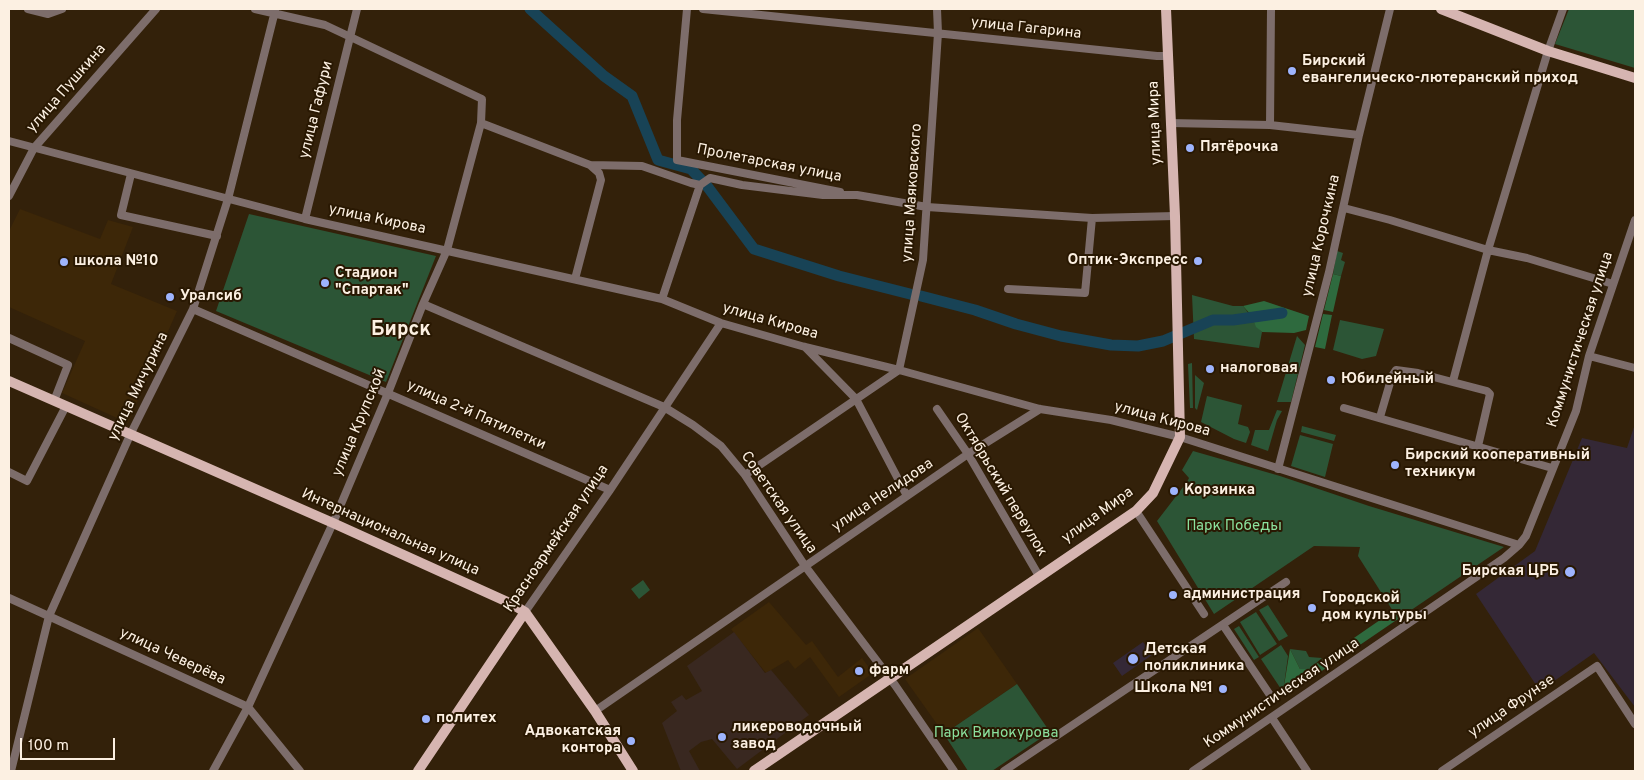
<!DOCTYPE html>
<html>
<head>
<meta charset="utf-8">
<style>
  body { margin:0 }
  #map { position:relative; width:1644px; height:780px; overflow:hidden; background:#33210a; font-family:Overpass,sans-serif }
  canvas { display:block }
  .frame { position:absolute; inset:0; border:10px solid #fcf0e2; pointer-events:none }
  .scale { position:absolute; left:20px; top:738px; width:95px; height:22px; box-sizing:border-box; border:2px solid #fcf0e2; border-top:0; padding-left:6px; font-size:15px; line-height:18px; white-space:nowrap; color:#fcf0e2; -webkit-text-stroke:4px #291802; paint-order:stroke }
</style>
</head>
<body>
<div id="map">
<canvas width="1644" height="780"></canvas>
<div class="frame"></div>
<div class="scale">100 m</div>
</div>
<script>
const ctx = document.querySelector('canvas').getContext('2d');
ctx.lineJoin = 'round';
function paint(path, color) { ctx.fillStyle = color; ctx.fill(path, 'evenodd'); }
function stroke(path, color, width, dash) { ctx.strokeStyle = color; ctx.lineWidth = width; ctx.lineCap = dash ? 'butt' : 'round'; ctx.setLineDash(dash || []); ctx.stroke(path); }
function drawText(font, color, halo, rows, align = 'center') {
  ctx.font = font + ' Overpass,sans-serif'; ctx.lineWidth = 4; ctx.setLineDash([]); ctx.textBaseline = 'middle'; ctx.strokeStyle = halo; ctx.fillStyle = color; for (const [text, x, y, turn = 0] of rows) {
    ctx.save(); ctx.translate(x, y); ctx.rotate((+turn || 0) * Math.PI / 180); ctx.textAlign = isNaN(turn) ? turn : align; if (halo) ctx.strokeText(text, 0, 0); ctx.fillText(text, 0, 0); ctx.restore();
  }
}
const built = new Path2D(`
  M20 209 100 239 108 220 133 227 111 284 177 311 128 423 62 393 85 341 9 307V231Z
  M769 602 806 645 812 641 838 677 862 658 873 673 839 697 810 657 795 669 788 660 766 673 731 629Z
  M978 628 1017 684 944 734 905 679Z`);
const industrial = new Path2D(`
  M734 632 765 673 771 670 809 715 737 769 712 739 701 742 689 751 700 771H681L662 723 677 711 671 702 682 695 686 700 702 691 687 666Z`);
const medical = new Path2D(`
  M1635 424V707L1594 653 1540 691 1476 594 1535 551 1582 438 1627 448Z
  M1143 642 1152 655 1122 676 1113 663Z`);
const green = new Path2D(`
  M1569 9H1635V68L1555 44Z
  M249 214 436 256 386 382 216 311Z
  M1337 251 1343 253 1341 260 1345 262 1341 276 1333 274Z
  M1192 295 1233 306H1243C1251 315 1254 325 1262 332L1259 348 1194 339Z
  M1340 320 1384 329 1376 356 1362 359 1333 350Z
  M1297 336 1305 345 1291 402H1277Z
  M1192 363 1193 408H1190L1188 364Z
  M1195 375 1204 383 1197 410 1195 408Z
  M1207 396 1242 405 1238 424 1248 427 1250 432 1246 443 1234 439 1201 422Z
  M1277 410 1282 411 1277 420 1268 451 1251 445 1255 430H1269Z
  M1302 426 1336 435 1334 441 1301 432Z
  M1300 435 1333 444 1325 477 1291 466Z
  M1193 451 1280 476 1369 506 1504 547 1398 619 1358 556 1360 547 1314 546 1214 614 1157 521 1187 482 1189 478 1182 470Z
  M643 580 650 590 639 599 631 589Z
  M1268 605 1288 636 1279 641 1259 610Z
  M1256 612 1277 644 1260 655 1240 622Z
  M1239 626 1259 657 1254 660 1234 629Z
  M1281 645 1288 656 1283 692 1261 659Z
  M1290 649 1306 651 1309 657 1322 658 1309 669H1300Z
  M1017 684 1050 732 992 771H968L944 734Z`);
const forest = new Path2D(`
  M1333 274 1341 276 1333 312 1324 310Z
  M1264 301 1309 316 1306 330 1294 333 1262 332 1256 327 1251 315 1243 306Z
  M1323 314 1332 315 1325 349 1315 347Z
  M1393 611 1398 619 1285 696 1283 692 1290 649 1300 669H1309Z`);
const river = new Path2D(`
  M530 9 604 76 632 96 658 160 691 169 707 186 754 249 839 276 910 294
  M921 296 975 310 1016 324 1061 336 1111 345 1138 346 1163 341 1213 320H1233L1282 313`);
const minor = new Path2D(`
  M28 9 48 14 62 9
  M687 9 677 120V160L840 192
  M703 9 1157 56H1168
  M481 123 590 165 642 166 691 183 700 185 710 178 742 185 823 195H857L927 207 1092 218 1175 216
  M1170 123 1270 125 1359 135
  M1270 125 1271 9
  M9 141 305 219 662 299 721 323 805 347 899 370 1040 409 1111 420 1180 437 1519 545
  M131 174 121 215 217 236
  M9 196 34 148 156 9
  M1344 208 1390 220 1488 250 1527 258 1613 284
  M305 219 357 9
  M575 279 601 180 599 173 590 165
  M1008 289 1085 293 1092 218
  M662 299 700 185
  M423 304 664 407 693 425 721 446 745 475 805 566 895 685 954 771
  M193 309 610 490
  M9 338 68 365 54 401
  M805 347 856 399 907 496
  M1589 356 1635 368
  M1453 381 1488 250 1548 51 1563 9
  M1344 408 1552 468
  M937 409 968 454 1039 576
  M1380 417 1392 376 1396 370 1418 373 1487 391 1490 394 1478 446
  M1278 469 1329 272 1359 135 1390 9
  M9 472 27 481 66 406
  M745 475 899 370 923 260 938 33 937 9
  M1136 511 1204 614
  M9 598 248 707 300 771
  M525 612 610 490 721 323
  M1223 625 1272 698
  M595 711 968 454 1040 409
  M1272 718 1307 771
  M11 771 49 616 131 433 193 309 228 199 275 11
  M213 771 248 707 333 523 388 393 423 304 447 250 481 123 482 99 325 25 255 9
  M1004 771 1286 582
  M1193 771 1504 558 1519 545 1526 536 1576 411 1589 356 1635 220
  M1442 771 1597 666 1635 724`);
const major = new Path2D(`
  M1441 9 1548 51 1635 78
  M9 381 333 523 512 604 525 612 595 711 633 771
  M418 771 525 612
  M754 771 1136 511 1153 493 1180 437 1175 216 1166 9`);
const markers = [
  [1292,71,5,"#9eb4fd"],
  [1190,148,5,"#9eb4fd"],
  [1198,261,5,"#9eb4fd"],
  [64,262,5,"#9eb4fd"],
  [325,283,5,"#9eb4fd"],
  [170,297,5,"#9eb4fd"],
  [1210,369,5,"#9eb4fd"],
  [1331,380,5,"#9eb4fd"],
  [1395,465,5,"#9eb4fd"],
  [1174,491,5,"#9eb4fd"],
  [1570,572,6,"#9eb4fd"],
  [1173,595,5,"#9eb4fd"],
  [1312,608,5,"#9eb4fd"],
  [1133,659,6,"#9eb4fd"],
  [859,671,5,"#9eb4fd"],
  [1223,689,5,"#9eb4fd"],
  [426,719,5,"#9eb4fd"],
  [722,737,5,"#9eb4fd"],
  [631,741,5,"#9eb4fd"]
];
const streetNames = [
  ["улица Гагарина",1026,29,6],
  ["улица Пушкина",67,89,-49],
  ["улица Гафури",317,110,-76],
  ["улица Мира",1156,123,-92],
  ["Пролетарская улица",769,164,11],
  ["улица Маяковского",913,193,-86],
  ["улица Кирова",377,220,12],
  ["улица Корочкина",1322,236,-77],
  ["улица Кирова",770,322,16],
  ["Коммунистическая улица",1581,340,-72],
  ["улица Мичурина",139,387,-64],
  ["улица 2-й Пятилетки",476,416,24],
  ["улица Кирова",1162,420,15],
  ["улица Крупской",360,423,-67],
  ["Октябрьский переулок",1000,485,59],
  ["улица Нелидова",883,496,-34],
  ["Советская улица",778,503,55],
  ["улица Мира",1098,516,-36],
  ["Интернациональная улица",390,533,24],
  ["Красноармейская улица",557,539,-56],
  ["улица Чеверёва",172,657,25],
  ["Коммунистическая улица",1282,694,-34],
  ["улица Фрунзе",1512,707,-34]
];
const poiNames = [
  ["Бирский",1302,62],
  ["евангелическо-лютеранский приход",1302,79],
  ["Пятёрочка",1200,148],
  ["Оптик-Экспресс",1188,261,"right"],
  ["школа №10",74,262],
  ["Стадион",335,274],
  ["\"Спартак\"",335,291],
  ["Уралсиб",180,297],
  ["налоговая",1220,369],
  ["Юбилейный",1341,380],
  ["Бирский кооперативный",1405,456],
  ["техникум",1405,473],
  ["Корзинка",1184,491],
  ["Бирская ЦРБ",1559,572,"right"],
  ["администрация",1183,595],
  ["Городской",1322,599],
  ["дом культуры",1322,616],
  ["Детская",1144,650],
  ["поликлиника",1144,667],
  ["фарм",869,671],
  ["Школа №1",1213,689,"right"],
  ["политех",436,719],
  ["ликероводочный",732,728],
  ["завод",732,745],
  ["Адвокатская",621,732,"right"],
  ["контора",621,749,"right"]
];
const parkNames = [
  ["Парк Победы",1234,527],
  ["Парк Винокурова",996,734]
];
const districtNames = [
  ["Бирск",401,331]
];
paint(built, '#3d2708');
paint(industrial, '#392820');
paint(medical, '#342836');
paint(green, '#2c5536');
paint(forest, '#2e6a3e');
stroke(river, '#184356', 11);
stroke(minor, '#7d6d6b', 8);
stroke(major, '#d6b5b1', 10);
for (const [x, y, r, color] of markers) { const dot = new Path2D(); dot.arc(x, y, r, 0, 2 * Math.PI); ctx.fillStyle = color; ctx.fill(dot); stroke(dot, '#291802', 2); }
drawText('15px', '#fcf0e2', '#291802', streetNames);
drawText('bold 15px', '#fcf0e2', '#291802', poiNames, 'left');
drawText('15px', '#8be19e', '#291802', parkNames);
drawText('bold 20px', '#fcf0e2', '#291802', districtNames);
</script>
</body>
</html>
